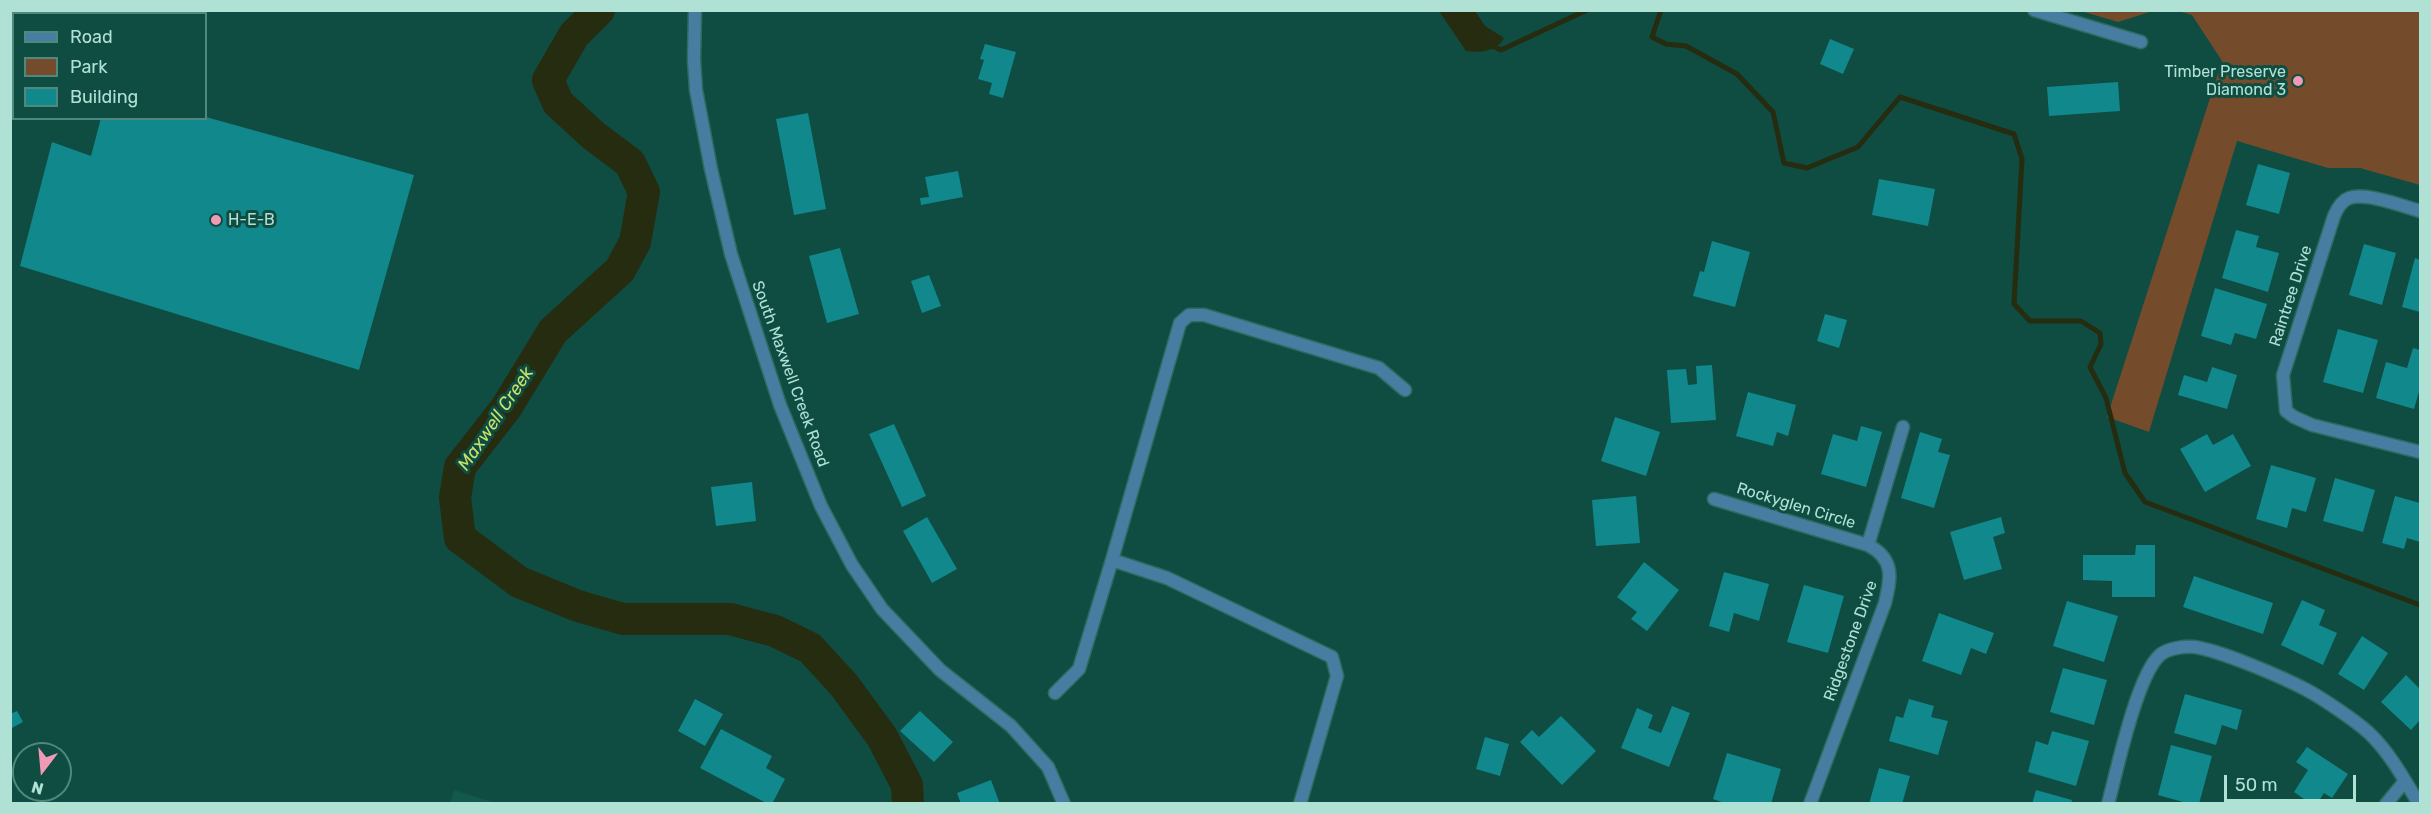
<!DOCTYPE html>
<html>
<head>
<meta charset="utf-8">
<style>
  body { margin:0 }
  #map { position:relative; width:2431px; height:814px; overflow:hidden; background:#0f4c42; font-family:Rubik,sans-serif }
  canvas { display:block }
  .frame { position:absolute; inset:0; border:12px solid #b0e1d5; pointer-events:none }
  .legend { position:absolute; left:12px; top:12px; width:195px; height:108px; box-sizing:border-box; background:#0f4c42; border:2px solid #4f887d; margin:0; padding:8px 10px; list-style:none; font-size:18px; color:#b0e1d5 }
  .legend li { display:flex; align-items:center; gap:12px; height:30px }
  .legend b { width:30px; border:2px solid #4f887d }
  .north { position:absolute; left:12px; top:742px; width:60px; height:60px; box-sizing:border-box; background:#0f4c42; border:2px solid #4f887d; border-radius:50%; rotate:196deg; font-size:16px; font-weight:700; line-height:24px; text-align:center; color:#b0e1d5 }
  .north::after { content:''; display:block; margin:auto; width:21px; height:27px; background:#f09ab6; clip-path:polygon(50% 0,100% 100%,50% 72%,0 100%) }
  .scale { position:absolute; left:2224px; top:775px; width:132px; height:27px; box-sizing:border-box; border:3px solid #b0e1d5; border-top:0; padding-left:8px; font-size:18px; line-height:21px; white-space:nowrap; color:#b0e1d5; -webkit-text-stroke:4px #0f4c42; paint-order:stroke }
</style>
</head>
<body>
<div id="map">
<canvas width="2431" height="814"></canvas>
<div class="frame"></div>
<ul class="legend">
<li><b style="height:8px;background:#467da0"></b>Road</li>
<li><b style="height:16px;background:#744c2b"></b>Park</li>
<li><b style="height:16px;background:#11888c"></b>Building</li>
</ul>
<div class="north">N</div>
<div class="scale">50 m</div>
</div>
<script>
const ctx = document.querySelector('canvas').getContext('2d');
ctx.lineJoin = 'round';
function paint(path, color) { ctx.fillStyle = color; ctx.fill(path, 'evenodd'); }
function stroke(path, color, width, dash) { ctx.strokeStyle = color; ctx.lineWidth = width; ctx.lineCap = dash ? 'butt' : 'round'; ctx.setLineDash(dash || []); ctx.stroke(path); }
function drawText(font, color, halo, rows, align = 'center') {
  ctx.font = font + ' Rubik,sans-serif'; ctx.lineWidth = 6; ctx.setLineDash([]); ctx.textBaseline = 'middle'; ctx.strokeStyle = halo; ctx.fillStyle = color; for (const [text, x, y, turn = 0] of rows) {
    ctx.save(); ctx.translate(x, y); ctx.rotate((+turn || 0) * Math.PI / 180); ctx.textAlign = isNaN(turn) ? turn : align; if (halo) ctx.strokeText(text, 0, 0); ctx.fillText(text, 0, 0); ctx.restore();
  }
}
const built = new Path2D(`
  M454 790 496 803H450Z`);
const green = new Path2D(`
  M2081 11H2153L2118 22Z
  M2178 11H2420V185L2360 168H2328L2237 141 2149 432 2107 417 2222 61 2192 15Z`);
const water = new Path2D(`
  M1439 11H1475L1485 26 1504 38C1496 52 1480 53 1466 51Z`);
const stream = new Path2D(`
  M1661 10 1652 37 1666 44 1686 46 1737 74 1773 112 1784 163 1807 168 1858 147 1900 97 2014 134 2022 159 2014 304 2030 321H2081L2100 333 2101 344 2090 367 2106 398 2125 473 2145 502 2420 605
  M1488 44 1501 50 1587 10`);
const river = new Path2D(`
  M599 10 574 35 548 80 558 103 594 136 630 163 644 192 635 242 620 270 553 331 506 408 460 467 455 498 460 538 519 582 578 606 623 619H730L775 631 810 648 844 685 882 737 907 785 908 804`);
const building = new Path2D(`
  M1830 39 1854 49 1843 74 1820 64Z
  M985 44 1016 52 1003 98 989 94 992 83 978 79 984 60 980 59Z
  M2118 82 2120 111 2049 116 2047 87Z
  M808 113 826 209 794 215 776 119Z
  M206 117 414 175 359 370 20 266 52 142 91 156 101 118H206Z
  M2258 164 2290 173 2279 214 2246 205Z
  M958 171 963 197 921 205 920 198 929 197 925 177Z
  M1879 179 1935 189 1928 226 1872 215Z
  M2236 230 2259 236 2256 247 2279 253 2268 292 2222 278Z
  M1712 241 1750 252 1735 307 1693 296 1700 271 1704 272Z
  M2364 244 2396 253 2382 305 2349 295Z
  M840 248 859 314 827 323 809 256Z
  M2415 258 2420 260V312L2402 307Z
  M929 275 941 306 922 313 911 281Z
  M2215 288 2267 304 2256 339 2235 333 2231 345 2201 336Z
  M1825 314 1847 320 1839 348 1817 341Z
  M2338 329 2378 340 2363 393 2323 382Z
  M2413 348 2420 350V388L2414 409 2376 398 2386 362 2407 368Z
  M1712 365 1716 420 1671 423 1667 370 1686 369 1688 385 1697 384 1696 366Z
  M2212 367 2237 375 2227 409 2178 395 2184 375 2207 382Z
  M1748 392 1796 405 1788 436 1777 432 1773 446 1736 436Z
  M1615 417 1660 432 1646 476 1601 461Z
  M894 424 926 496 902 507 869 434Z
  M1861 426 1882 432 1866 487 1821 474 1833 434 1857 441Z
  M1920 432 1942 439 1938 452 1950 455 1934 508 1901 498Z
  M2207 434 2213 445 2233 434 2251 466 2205 492 2180 449Z
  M2271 465 2316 478 2306 512 2292 508 2287 528 2256 519Z
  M2335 478 2375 490 2363 532 2323 521Z
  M752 482 756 521 716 526 711 487Z
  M1636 496 1640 543 1596 546 1592 500Z
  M2395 496 2420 503V542L2407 538 2404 549 2382 543Z
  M927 517 957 569 932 583 903 531Z
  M2001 517 2005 533 1993 537 2002 569 1964 580 1950 532Z
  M2136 545H2155V597H2112V581L2083 580V555H2135Z
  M1644 562 1679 590 1647 631 1631 619 1637 612 1617 597Z
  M1724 572 1769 584 1759 621 1734 613 1729 632 1709 626Z
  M2194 576 2273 603 2263 634 2183 607Z
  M1804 585 1844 596 1828 653 1787 642Z
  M2302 600 2325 610 2319 625 2337 633 2323 665 2281 645Z
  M2067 601 2118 616 2104 662 2053 646Z
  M1939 613 1994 633 1986 654 1971 648 1961 675 1922 661Z
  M2362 636 2388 653 2364 690 2338 674Z
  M2063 668 2107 680 2094 725 2050 712Z
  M2406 675 2420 689V720L2411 730 2381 702Z
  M2185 694 2242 710 2237 730 2222 725 2216 745 2174 733Z
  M695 699 723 714 705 746 678 731Z
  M1909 699 1934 706 1931 717 1948 721 1938 755 1889 741 1896 716 1903 718Z
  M1672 706 1690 713 1669 767 1621 748 1637 708 1653 715 1648 728 1661 733Z
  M17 711 23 722 10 729V714Z
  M920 711 953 742 934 762 900 731Z
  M1561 716 1596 751 1562 785 1520 742 1532 730 1539 737Z
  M721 729 772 756 766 768 785 779 772 804H768L700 768Z
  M2052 731 2089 741 2076 786 2028 772 2036 741 2048 745Z
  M1485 737 1509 744 1500 776 1476 769Z
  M2171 745 2212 756 2199 804H2190L2158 795Z
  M2307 747 2348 774 2332 798 2324 793 2317 804H2311L2294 792 2308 770 2296 762Z
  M1727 753 1781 769 1771 804H1727L1713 799Z
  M1879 768 1910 776 1902 804H1869Z
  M991 780 1000 804H961L957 793Z
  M2036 790 2072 800 2071 804H2032Z`);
const minor = new Path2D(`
  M695 10 694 60 696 90 711 169 731 254 780 405 821 506 852 565 882 609 940 670 1011 726 1048 767 1064 804
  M2034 10 2141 42
  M2420 211C2402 206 2366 192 2349 198 2341 201 2337 209 2334 216L2283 375 2286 411 2294 417 2312 425 2420 452
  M1714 499 1868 545C1895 559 1891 578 1885 603L1810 804
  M1868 545 1903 427
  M1112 560 1180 323 1189 315H1204L1379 368 1405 390
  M1055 693 1079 669 1112 560 1167 578 1332 657 1337 676 1300 804
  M2108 804C2117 770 2137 675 2160 655 2168 648 2185 646 2195 647 2221 651 2277 675 2301 687 2318 695 2356 721 2369 733 2390 753 2404 779 2419 804
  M2386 804 2405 781`);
const markers = [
  [2298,81,6,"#f09ab6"],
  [216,220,6,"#f09ab6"]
];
const poiNames = [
  ["Timber Preserve",2286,72],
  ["Diamond 3",2286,90],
  ["H-E-B",228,220,"left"]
];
const streetNames = [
  ["Raintree Drive",2291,296,-72],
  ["South Maxwell Creek Road",790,374,70],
  ["Rockyglen Circle",1796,506,17],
  ["Ridgestone Drive",1851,641,-70]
];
const waterNames = [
  ["Maxwell Creek",496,419,-56]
];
paint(built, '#12584d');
paint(green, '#744c2b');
paint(water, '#262c0f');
stroke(stream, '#262c0f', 5);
stroke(river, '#262c0f', 32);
paint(building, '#11888c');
stroke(minor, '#2f6a5f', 15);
stroke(minor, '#467da0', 12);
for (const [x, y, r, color] of markers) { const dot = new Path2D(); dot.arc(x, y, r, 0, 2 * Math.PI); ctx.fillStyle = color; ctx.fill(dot); stroke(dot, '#0f4c42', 2); }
drawText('16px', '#b0e1d5', '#0f4c42', poiNames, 'right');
drawText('16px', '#b0e1d5', '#0f4c42', streetNames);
drawText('italic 18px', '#cae16a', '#0f4c42', waterNames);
</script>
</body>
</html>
